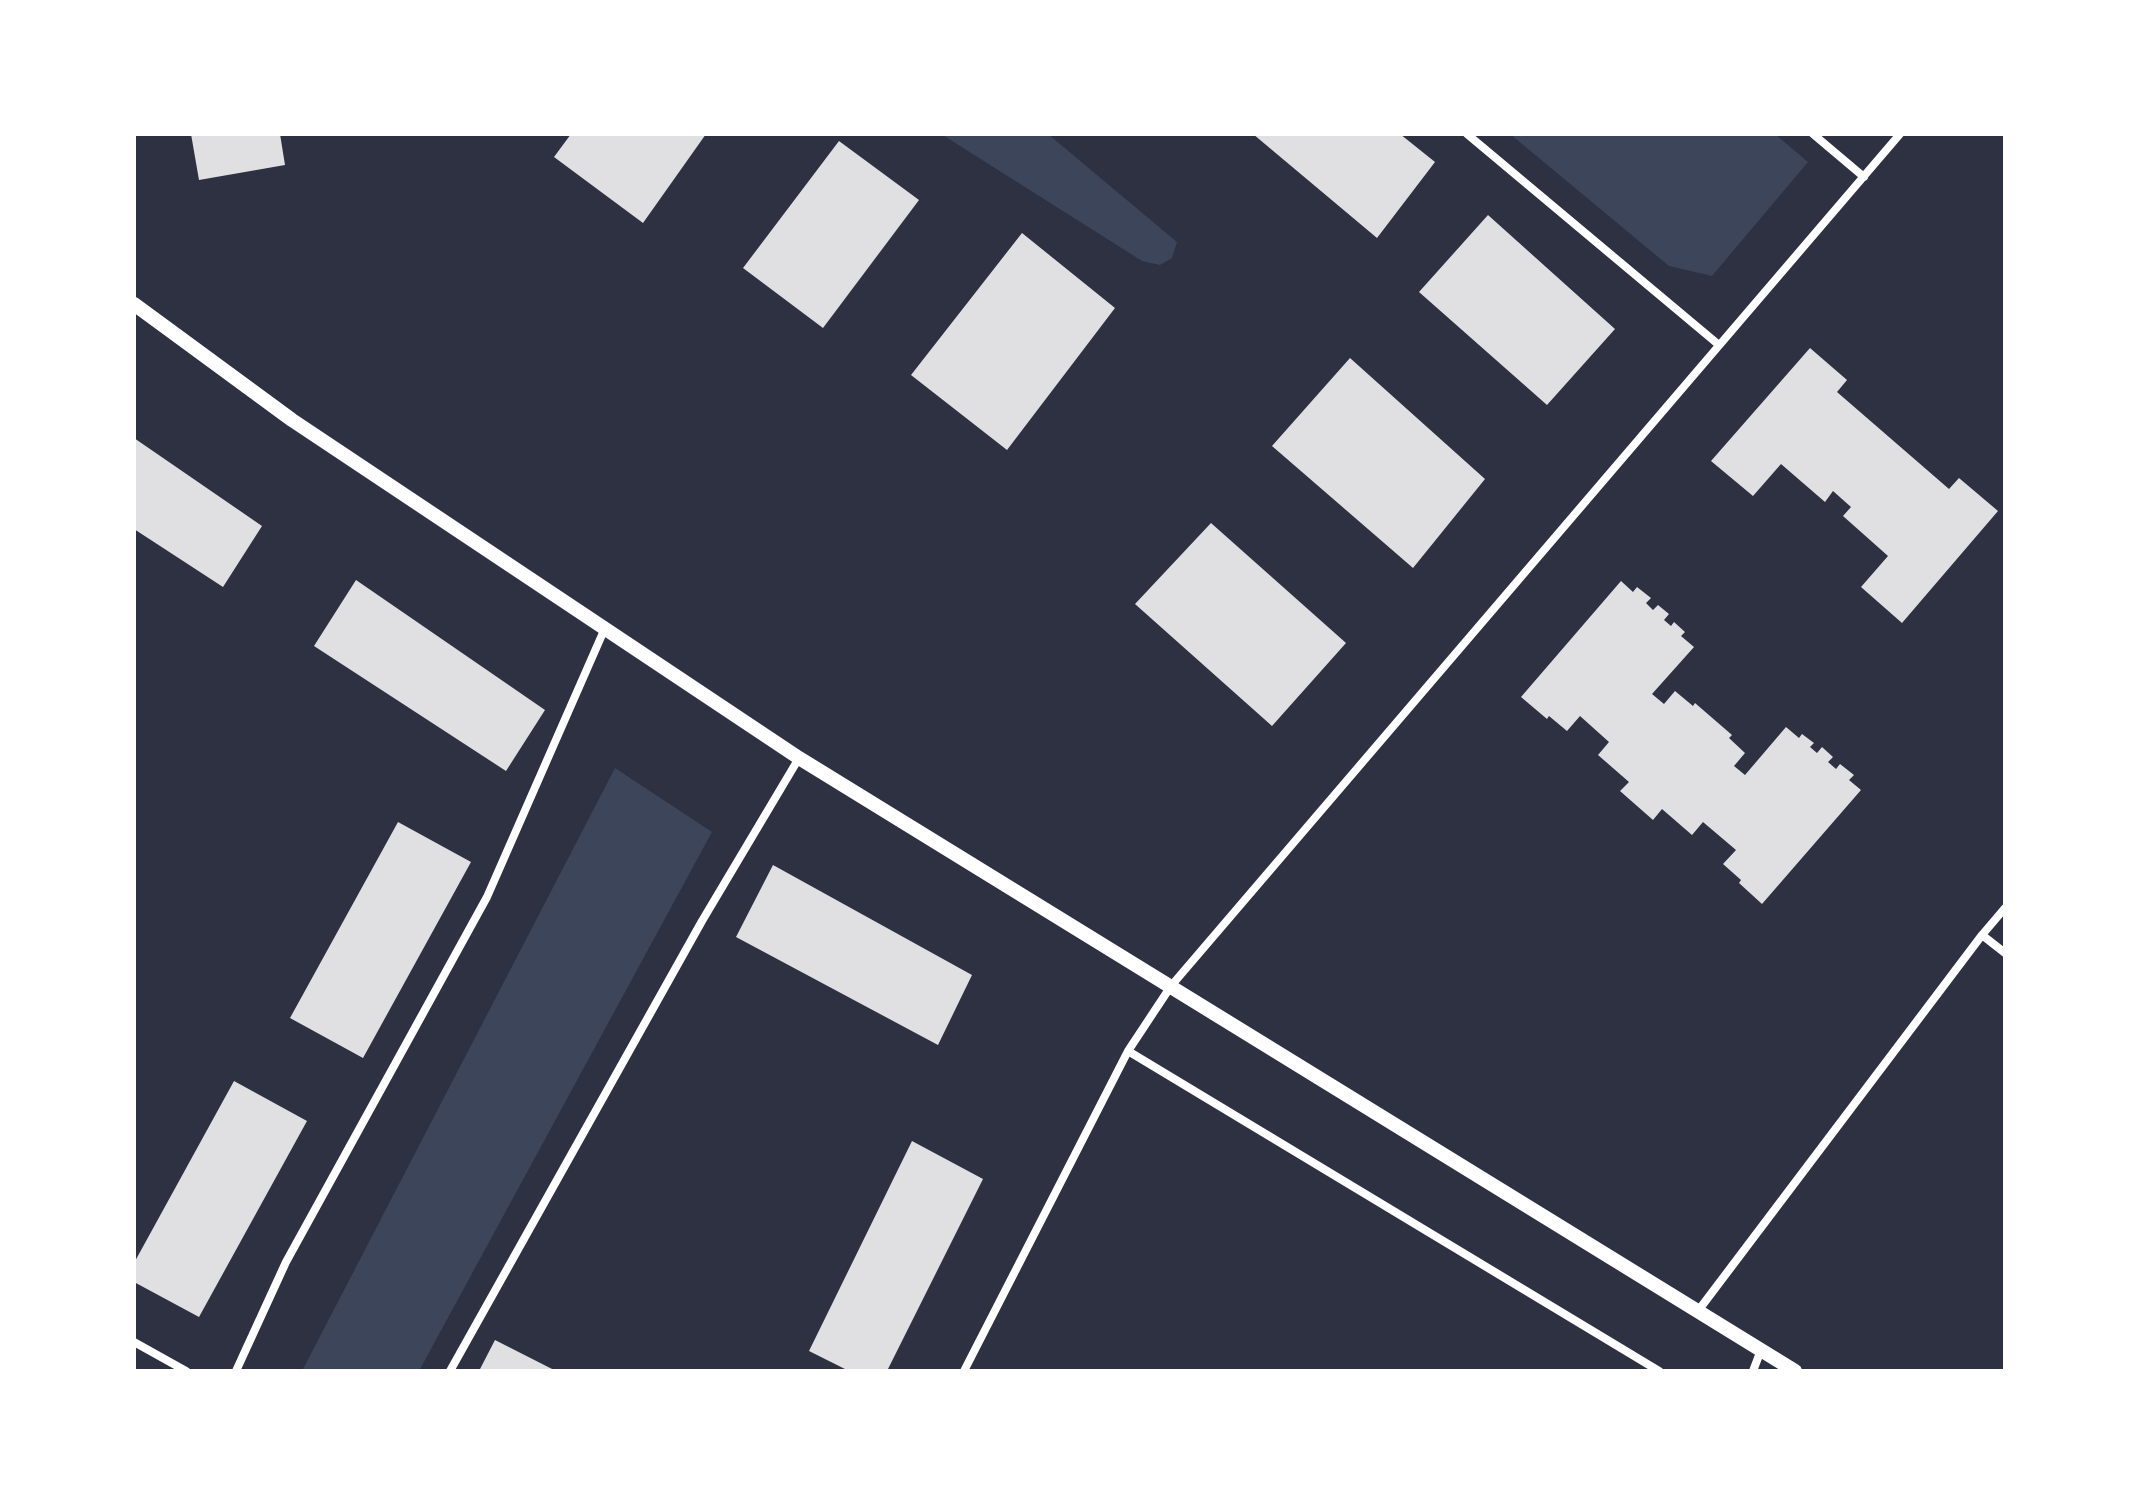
<!DOCTYPE html>
<html>
<head>
<meta charset="utf-8">
<style>
  body { margin:0 }
  #map { position:relative; width:2139px; height:1505px; overflow:hidden; background:#2d3142; font-family:Ubuntu,sans-serif }
  canvas { display:block }
  .frame { position:absolute; inset:0; border:136px solid #fff; pointer-events:none }
</style>
</head>
<body>
<div id="map">
<canvas width="2139" height="1505"></canvas>
<div class="frame"></div>
</div>
<script>
const ctx = document.querySelector('canvas').getContext('2d');
ctx.lineJoin = 'round';
function paint(path, color) { ctx.fillStyle = color; ctx.fill(path, 'evenodd'); }
function stroke(path, color, width, dash) { ctx.strokeStyle = color; ctx.lineWidth = width; ctx.lineCap = dash ? 'butt' : 'round'; ctx.setLineDash(dash || []); ctx.stroke(path); }
const green = new Path2D(`
  M941 134H1048L1177 242 1172 258 1160 265 1142 261Z
  M1510 134H1775L1808 162 1712 276 1669 266Z
  M615 768 712 832 419 1371H302Z`);
const building = new Path2D(`
  M191 134H280L285 165 199 180Z
  M571 134H706L643 223 554 157Z
  M1253 134H1400L1435 162 1377 238Z
  M839 141 919 200 823 328 743 268Z
  M1488 215 1615 329 1547 405 1419 292Z
  M1022 233 1115 308 1007 450 911 375Z
  M1810 348 1847 380 1837 392 1949 489 1959 478 1998 511 1902 623 1861 587 1888 556 1843 516 1851 507 1833 491 1825 502 1781 464 1753 496 1711 461Z
  M1350 358 1485 479 1413 568 1272 446Z
  M134 438 262 526 223 587 134 529Z
  M1211 523 1346 643 1272 726 1135 604Z
  M356 580 545 710 506 771 314 646Z
  M1621 581 1633 592 1637 587 1651 598 1646 603 1653 610 1658 605 1669 614 1664 620 1671 626 1674 622 1685 632 1681 636 1694 647 1652 694 1664 704 1675 691 1693 706 1695 703 1732 735 1729 738 1745 753 1734 766 1745 775 1786 727 1799 738 1802 734 1814 743 1810 747 1817 753 1822 747 1833 757 1828 762 1836 769 1840 764 1854 775 1849 780 1861 790 1762 904 1739 883 1741 880 1723 864 1736 850 1703 822 1692 835 1662 809 1653 820 1620 791 1629 782 1598 755 1609 742 1580 716 1567 731 1549 716 1547 719 1521 697Z
  M398 822 471 862 363 1058 290 1018Z
  M773 865 972 975 938 1045 736 937Z
  M234 1081 307 1121 199 1317 134 1282V1263Z
  M912 1141 983 1179 887 1371H849L809 1351Z
  M495 1340 556 1371H479Z`);
const minor = new Path2D(`
  M1467 134 1719 345
  M1813 134 1864 177
  M1982 935 2005 953
  M1128 1051 1659 1371
  M1698 1311 1982 935 2005 908
  M134 1342 186 1371
  M236 1371 286 1262 487 897 605 628
  M450 1371 702 921 799 758
  M964 1371 1128 1051 1171 986 1900 134
  M1753 1371 1761 1350`);
const tertiary = new Path2D(`
  M134 304 292 420 799 758 1795 1371`);
paint(green, '#3c4559');
paint(building, '#e0e0e3');
stroke(minor, '#fff', 8);
stroke(tertiary, '#fff', 14);
</script>
</body>
</html>
